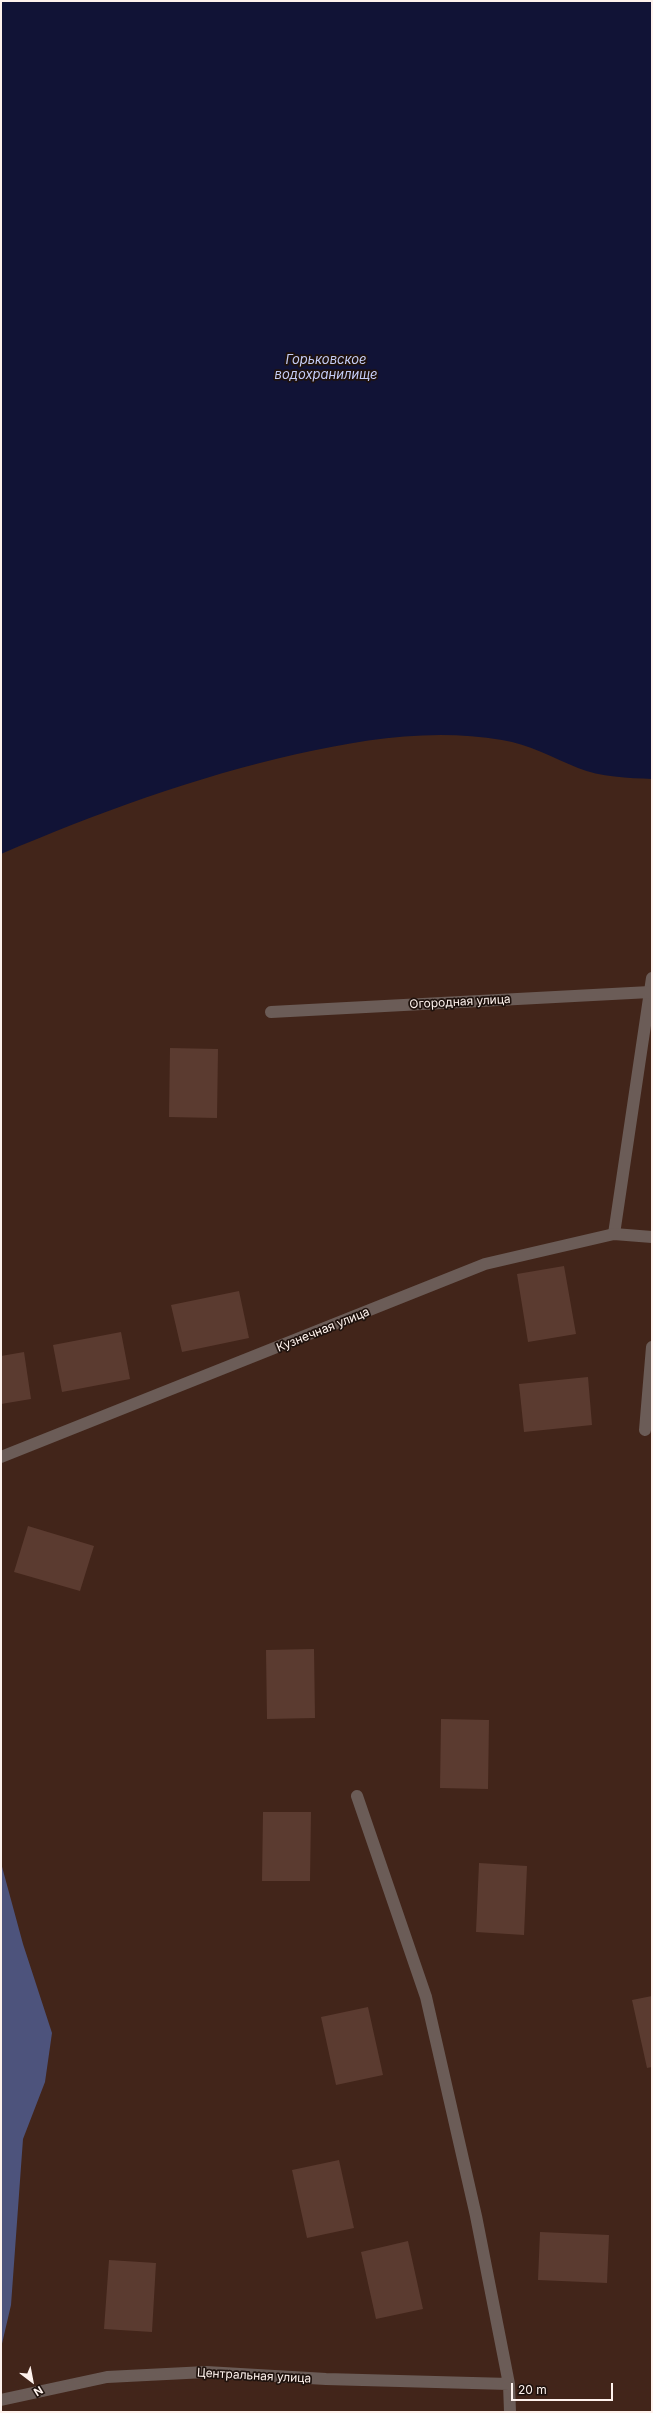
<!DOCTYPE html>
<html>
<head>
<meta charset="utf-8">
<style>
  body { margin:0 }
  #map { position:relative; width:653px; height:2413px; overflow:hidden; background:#42251a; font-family:Inter,sans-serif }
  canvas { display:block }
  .frame { position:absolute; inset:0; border:2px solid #fef2ed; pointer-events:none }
  .north { position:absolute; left:12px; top:2361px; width:40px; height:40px; -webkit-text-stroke:3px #1f120d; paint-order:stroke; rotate:148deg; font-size:11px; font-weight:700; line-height:16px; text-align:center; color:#fef2ed }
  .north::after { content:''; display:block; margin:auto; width:14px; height:18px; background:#fef2ed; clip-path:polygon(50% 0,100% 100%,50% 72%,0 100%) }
  .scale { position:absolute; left:511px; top:2383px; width:102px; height:18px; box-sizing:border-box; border:2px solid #fef2ed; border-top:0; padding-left:5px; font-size:12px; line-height:14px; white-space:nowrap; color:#fef2ed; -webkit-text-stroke:3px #1f120d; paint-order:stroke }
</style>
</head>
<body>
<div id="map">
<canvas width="653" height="2413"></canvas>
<div class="frame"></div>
<div class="north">N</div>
<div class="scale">20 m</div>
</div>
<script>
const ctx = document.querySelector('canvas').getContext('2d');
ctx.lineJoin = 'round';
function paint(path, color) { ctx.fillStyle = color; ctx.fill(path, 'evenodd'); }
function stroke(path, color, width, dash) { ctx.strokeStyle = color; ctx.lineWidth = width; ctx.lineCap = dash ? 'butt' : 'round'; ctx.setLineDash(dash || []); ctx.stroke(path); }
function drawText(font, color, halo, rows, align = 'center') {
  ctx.font = font + ' Inter,sans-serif'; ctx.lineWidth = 3.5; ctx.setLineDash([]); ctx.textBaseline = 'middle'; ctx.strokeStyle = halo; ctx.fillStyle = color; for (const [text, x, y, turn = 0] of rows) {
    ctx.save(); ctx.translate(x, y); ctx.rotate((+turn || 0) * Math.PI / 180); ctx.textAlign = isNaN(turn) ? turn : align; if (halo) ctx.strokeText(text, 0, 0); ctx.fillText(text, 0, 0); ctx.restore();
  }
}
const forest = new Path2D(`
  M1 1863 23 1944 52 2033 45 2082 23 2139 11 2305 1 2348Z`);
const water = new Path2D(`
  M1 1H652V779C629 778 600 777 578 768 553 758 529 744 502 740 433 728 364 739 297 754 195 777 97 813 1 854Z`);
const building = new Path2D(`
  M170 1048 218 1049 217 1118 169 1117Z
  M564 1266 576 1334 528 1342 517 1274Z
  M239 1291 249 1338 182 1352 171 1305Z
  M121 1332 130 1379 62 1392 53 1345Z
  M24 1352 31 1399 1 1404V1356Z
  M588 1377 592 1425 524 1432 519 1384Z
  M28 1526 94 1546 80 1591 14 1572Z
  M314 1649 315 1718 267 1719 266 1650Z
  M441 1719 489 1720 488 1789 440 1788Z
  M263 1812H311L310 1881H262Z
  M479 1863 527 1866 524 1935 476 1932Z
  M652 1996V2067L647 2068 632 2000Z
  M368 2007 383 2075 336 2085 321 2017Z
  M339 2160 354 2228 307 2238 292 2170Z
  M540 2232 609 2235 607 2283 538 2280Z
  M408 2241 423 2309 376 2319 361 2252Z
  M109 2260 156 2263 152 2332 104 2329Z`);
const service = new Path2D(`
  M614 1234 652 978
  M645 1430 652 1347`);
const minor = new Path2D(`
  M271 1012 650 992
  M1 1457 485 1264 614 1234 652 1237
  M357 1796 426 1997 476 2216 509 2384 510 2412
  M1 2400 107 2377 206 2372 326 2379 509 2384`);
const streetNames = [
  ["Огородная улица",460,1002,-3],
  ["Кузнечная улица",323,1330,-22],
  ["Центральная улица",254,2376,3]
];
const waterNames = [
  ["Горьковское",326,360],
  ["водохранилище",326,375]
];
paint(forest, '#4d537c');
paint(water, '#111336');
paint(building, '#5b3b30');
stroke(service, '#6b5c57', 12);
stroke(minor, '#6b5c57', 12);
drawText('12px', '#fef2ed', '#1f120d', streetNames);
drawText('italic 13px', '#c5cdf7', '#1f120d', waterNames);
</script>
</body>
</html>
